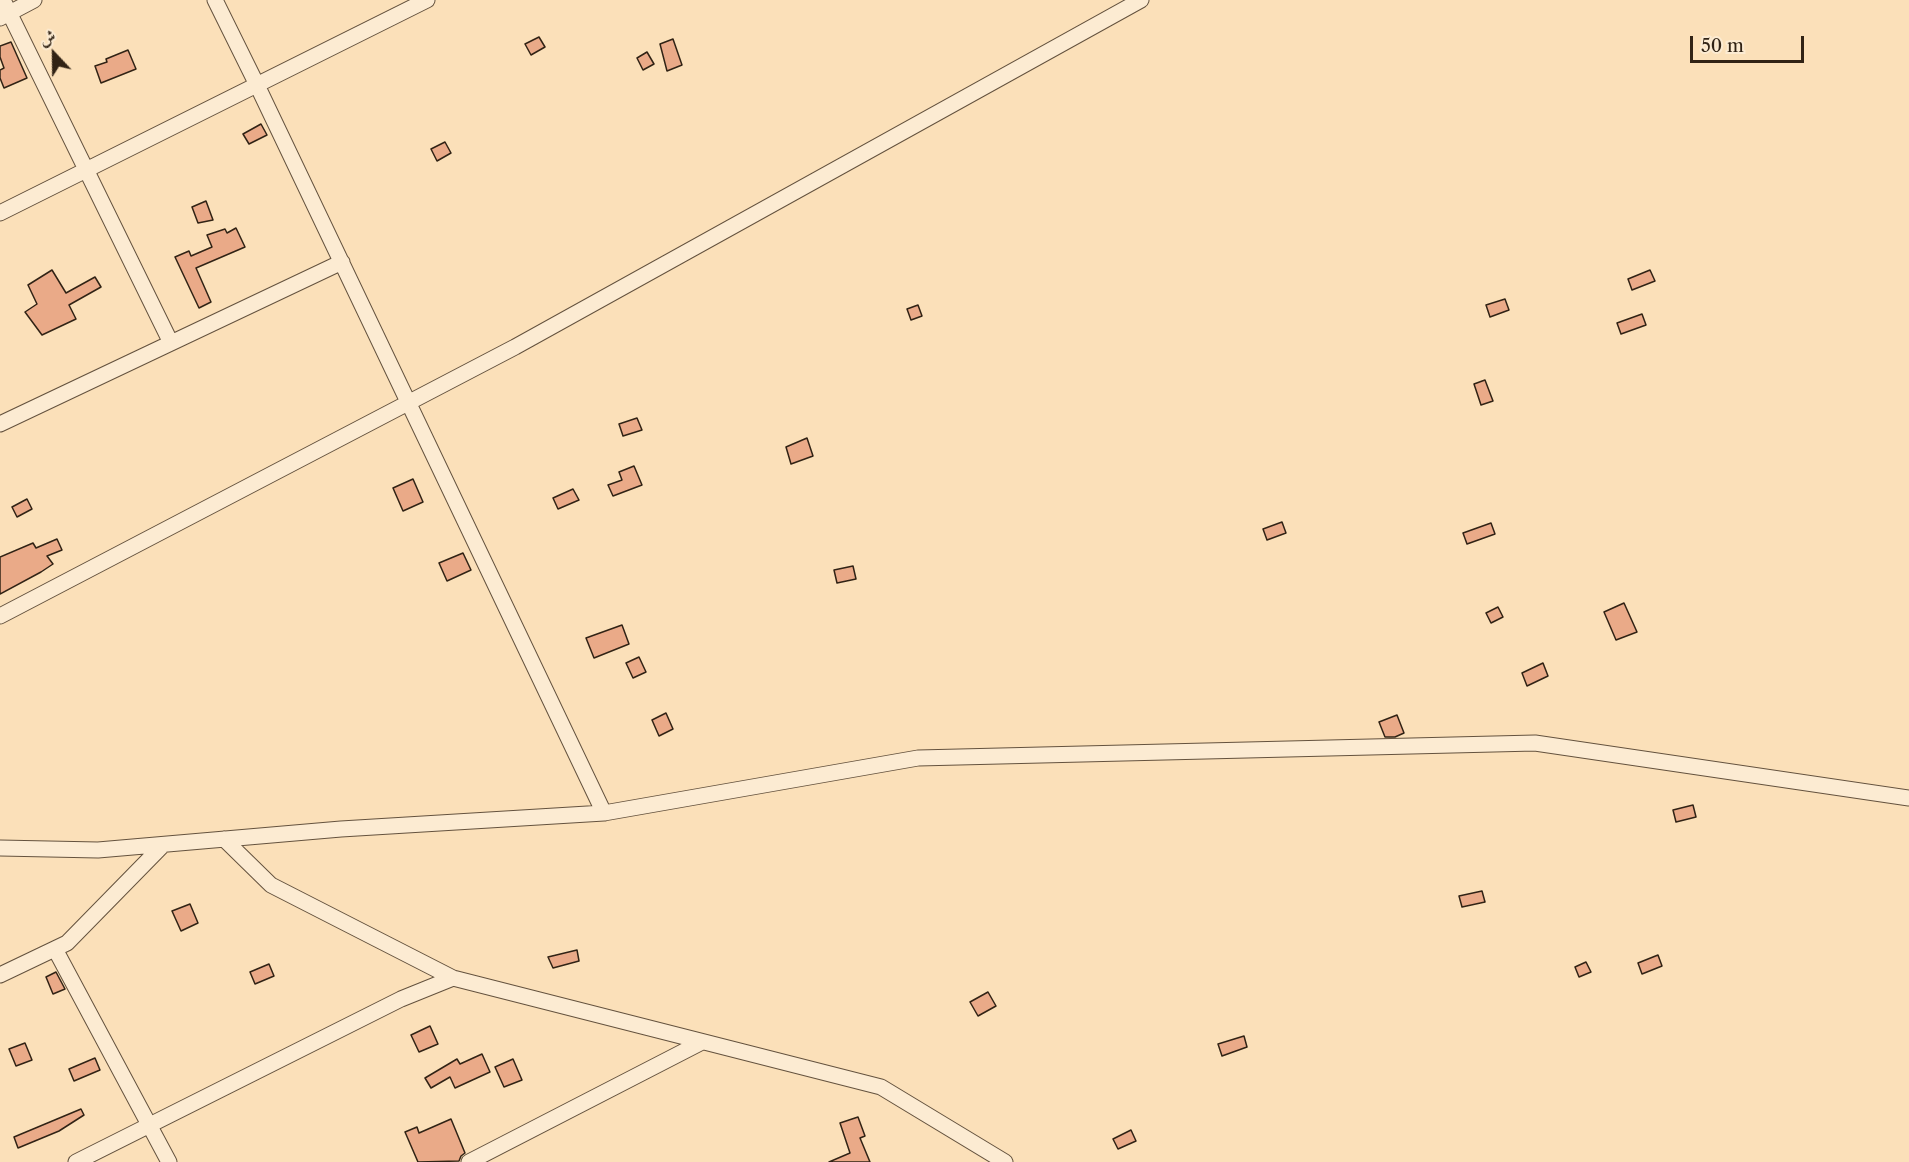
<!DOCTYPE html>
<html>
<head>
<meta charset="utf-8">
<style>
  body { margin:0 }
  #map { position:relative; width:1909px; height:1162px; overflow:hidden; background:#fbe0b9; font-family:"Libre Caslon Text",Amiri,serif }
  canvas { display:block }
  .north { position:absolute; left:24px; top:24px; width:60px; height:60px; -webkit-text-stroke:4px #fcebd2; paint-order:stroke; rotate:338deg; font-size:16px; font-weight:700; line-height:24px; text-align:center; color:#312315 }
  .north::after { content:''; display:block; margin:auto; width:21px; height:27px; background:#312315; clip-path:polygon(50% 0,100% 100%,50% 72%,0 100%) }
  .scale { position:absolute; left:1690px; top:36px; width:114px; height:27px; box-sizing:border-box; border:3px solid #312315; border-top:0; padding-left:8px; font-size:18px; line-height:21px; white-space:nowrap; color:#312315; -webkit-text-stroke:4px #fcebd2; paint-order:stroke }
</style>
</head>
<body>
<div id="map">
<canvas width="1909" height="1162"></canvas>
<div class="north">ش</div>
<div class="scale">50 m</div>
</div>
<script>
const ctx = document.querySelector('canvas').getContext('2d');
ctx.lineJoin = 'round';
function paint(path, color) { ctx.fillStyle = color; ctx.fill(path, 'evenodd'); }
function stroke(path, color, width, dash) { ctx.strokeStyle = color; ctx.lineWidth = width; ctx.lineCap = dash ? 'butt' : 'round'; ctx.setLineDash(dash || []); ctx.stroke(path); }
const building = new Path2D(`
  M539 37 545 47 531 55 525 44Z
  M673 39 682 65 667 71 660 44Z
  M11 42 27 78 4 88 0 78V70L4 68 0 57V46Z
  M128 50 136 69 101 83 95 66 107 62 106 59Z
  M647 52 654 64 643 70 637 58Z
  M261 124 267 135 249 144 243 134Z
  M445 142 451 153 437 161 431 149Z
  M206 201 213 220 198 223 192 207Z
  M236 228 245 247 196 268 211 302 199 308 175 257 189 251 191 256 212 247 207 235 225 229 227 233Z
  M52 270 66 293 95 277 101 287 69 305 76 319 42 335 25 312 37 304 28 285Z
  M1650 270 1655 281 1632 290 1628 279Z
  M1505 299 1509 310 1490 317 1486 305Z
  M918 305 922 316 911 320 907 309Z
  M1642 314 1646 325 1621 334 1617 323Z
  M1485 380 1493 401 1481 405 1474 384Z
  M637 418 642 430 623 436 619 424Z
  M807 438 813 456 791 464 786 447Z
  M634 466 642 485 613 496 608 485 622 480 619 472Z
  M413 479 423 502 403 511 393 488Z
  M573 489 579 500 558 509 553 498Z
  M27 499 32 509 17 517 12 507Z
  M1282 522 1286 533 1267 540 1263 529Z
  M1491 523 1495 534 1467 544 1463 533Z
  M57 539 62 550 47 556 53 564 41 572 0 594V557L33 543 36 548Z
  M463 553 471 570 447 581 439 563Z
  M853 566 856 579 837 583 834 570Z
  M1624 603 1637 632 1616 640 1604 612Z
  M1498 607 1503 617 1491 623 1486 613Z
  M622 625 629 644 594 658 586 638Z
  M639 657 646 672 633 678 626 663Z
  M1543 663 1548 676 1527 686 1522 673Z
  M666 713 673 729 659 736 652 720Z
  M1397 715 1404 733 1395 737H1385L1379 722Z
  M1693 805 1696 817 1676 822 1673 810Z
  M1482 891 1485 902 1462 907 1459 896Z
  M190 904 198 923 181 931 172 911Z
  M577 950 579 961 553 968 548 957Z
  M1658 955 1662 966 1642 974 1638 963Z
  M1586 962 1591 972 1579 977 1575 967Z
  M269 964 274 976 255 984 250 972Z
  M56 972 65 989 53 994 46 977Z
  M988 992 996 1006 978 1016 970 1002Z
  M430 1026 438 1044 419 1052 411 1035Z
  M1244 1036 1247 1047 1222 1056 1218 1044Z
  M25 1043 32 1060 16 1066 9 1049Z
  M482 1054 490 1072 455 1088 450 1077 431 1088 425 1078 457 1059 460 1064Z
  M95 1058 100 1070 74 1081 69 1069Z
  M513 1059 522 1080 504 1087 495 1067Z
  M81 1109 84 1115 59 1131 18 1148 14 1137Z
  M858 1117 865 1136 860 1138 870 1162H829L850 1153 840 1123Z
  M451 1119 465 1153 461 1156 459 1161 418 1162 405 1132 417 1127 419 1133Z
  M1131 1130 1136 1141 1118 1149 1113 1139Z`);
const minor = new Path2D(`
  M3 0 171 343
  M215 0 257 85 604 813
  M0 18 34 0
  M0 213 427 0
  M0 424 342 262
  M0 616 515 347 1141 0
  M224 839 271 885 453 978 881 1087 1005 1162
  M0 848 98 850 341 829 604 813 918 758 1535 743 1909 798
  M55 949 169 1162
  M0 975 67 943 163 845
  M76 1162 401 999 453 978
  M469 1162 702 1042`);
paint(building, '#eaaa88');
stroke(building, '#312315', 1.5);
stroke(minor, '#64523e', 17);
stroke(minor, '#fcebd2', 15);
</script>
</body>
</html>
